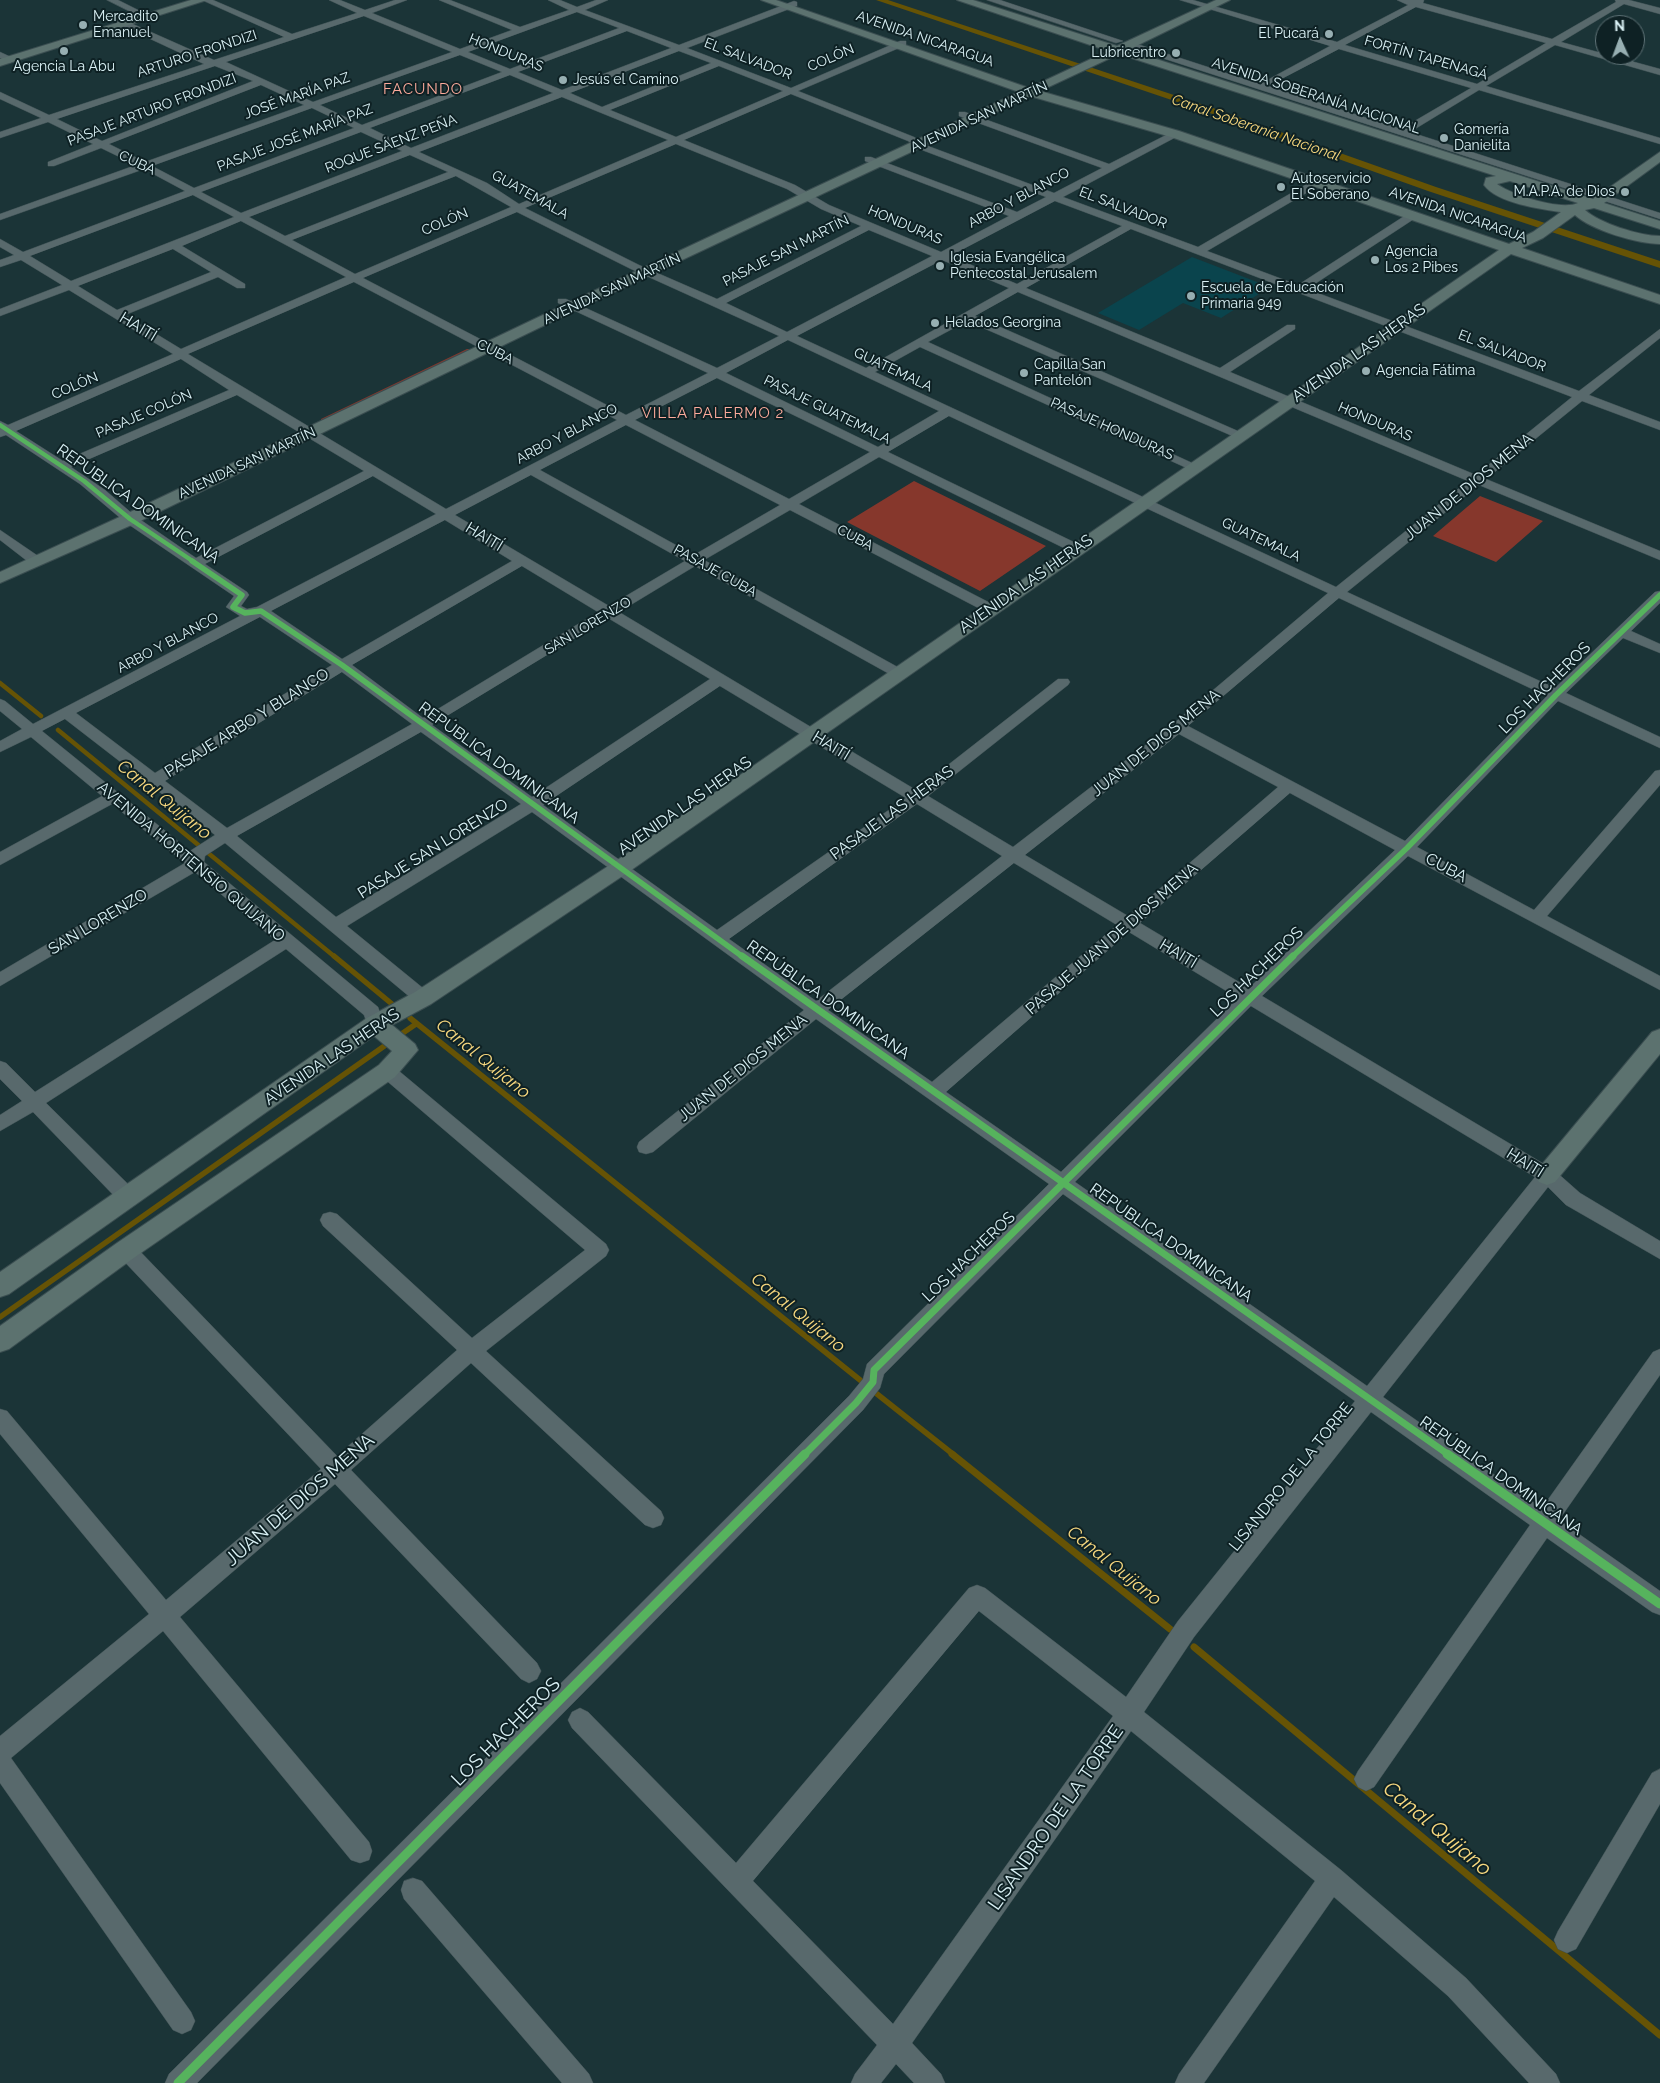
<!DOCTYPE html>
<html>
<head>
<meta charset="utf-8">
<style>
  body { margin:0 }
  #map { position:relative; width:1660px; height:2083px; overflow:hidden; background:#1b3437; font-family:Raleway,sans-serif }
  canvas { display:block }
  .north { position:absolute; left:1595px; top:15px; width:50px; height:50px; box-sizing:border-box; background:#0e2124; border:1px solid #607478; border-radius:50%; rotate:358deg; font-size:14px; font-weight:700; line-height:20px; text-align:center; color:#daf1f5 }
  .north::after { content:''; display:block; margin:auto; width:18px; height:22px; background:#97afb2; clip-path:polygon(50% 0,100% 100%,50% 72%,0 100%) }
</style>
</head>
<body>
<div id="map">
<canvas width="1660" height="2083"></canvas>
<div class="north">N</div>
</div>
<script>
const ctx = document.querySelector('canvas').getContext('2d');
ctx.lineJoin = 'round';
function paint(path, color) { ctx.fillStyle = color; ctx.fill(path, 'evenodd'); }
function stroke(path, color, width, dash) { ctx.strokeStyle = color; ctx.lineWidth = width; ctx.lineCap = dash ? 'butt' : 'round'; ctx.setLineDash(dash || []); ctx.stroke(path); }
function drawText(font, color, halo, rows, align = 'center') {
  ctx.font = font + ' Raleway,sans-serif'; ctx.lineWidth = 4; ctx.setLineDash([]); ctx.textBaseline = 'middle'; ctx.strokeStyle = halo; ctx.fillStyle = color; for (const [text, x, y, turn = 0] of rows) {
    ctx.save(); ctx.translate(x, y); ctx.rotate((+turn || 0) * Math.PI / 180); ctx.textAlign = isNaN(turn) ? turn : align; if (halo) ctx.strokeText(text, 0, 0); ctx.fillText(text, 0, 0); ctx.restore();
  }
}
const built = new Path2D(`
  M1192 257 1270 287 1221 318 1183 303 1139 330 1098 313Z`);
const green = new Path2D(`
  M467 349H473L321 421V419Z
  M914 481 1046 546 980 591 847 522Z
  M1480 496 1543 521 1496 562 1433 536Z`);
const streamFar2 = new Path2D(`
  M0 683 41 716
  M58 730 335 957`);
const streamFar1 = new Path2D(`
  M334 956 392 1004
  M410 1018 865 1384
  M397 1037 416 1024
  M0 1317 390 1042
  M872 1390 954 1455`);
const stream = new Path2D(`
  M952 1454 1170 1629
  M1194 1647 1660 2035`);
const canal = new Path2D(`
  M876 0H888L1213 108 1436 187 1660 261V268L1428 191 1207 112Z`);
const minor = new Path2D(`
  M107 0H118L152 17 145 19Z
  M202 0H213L292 34 357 13 329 0H340L365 10 395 0H407L372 13 460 49 512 30 439 0H450L520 27 569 10 548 0H560L577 7 596 0H608L585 10 679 45 794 1 797 2V6L687 48 791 88 900 41H906V45L798 91 914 137 928 146 1054 193 1102 168 959 116V112H965L1109 164 1172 132H1178V136L1063 197 1198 247 1312 181H1320V185L1207 251 1298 285 1409 213H1417V217L1307 289 1579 391 1660 329V338L1589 395 1660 422V430L1582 401 1486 479 1660 551V560L1479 485 1347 592 1555 688 1655 592 1660 591V603L1631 631 1660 644V653L1623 638 1566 693 1660 737V748L1558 701 1417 847 1534 910 1655 771 1660 770V785L1547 916 1660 976V990L1408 856 1262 996 1554 1170 1580 1193 1660 1241V1259L1566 1205 1548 1187 1383 1397 1542 1508 1653 1352 1660 1349V1375L1559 1520 1660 1591V1615L1652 1612 1547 1538 1374 1787 1366 1791 1358 1787 1354 1779 1358 1771 1530 1525 1371 1412 1194 1637 1144 1712 1341 1870 1466 1978 1556 2074 1560 2083H1529L1448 1996 1334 1897 1204 2083H1175L1179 2074 1315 1881 1131 1731 912 2043 941 2074 945 2083H914L896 2064 881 2083H851L855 2074 877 2045 572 1728 568 1720 572 1712 580 1708 588 1712 736 1863 969 1588 977 1585 985 1588 1126 1697 1178 1621 1355 1401 1063 1194 884 1374 880 1388 863 1410 197 2083H165L169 2074 849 1396 863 1379 867 1364 1049 1184 816 1019 653 1152 646 1154 639 1152 637 1147 639 1142 804 1010 532 812 347 926 429 993 432 998 429 1003 423 1004 417 1003 225 843 205 856 204 862 378 1007 384 1024 381 1029 375 1031 369 1029 364 1015 286 949 46 1103 136 1192 138 1198 136 1204 129 1206 122 1204 33 1112 0 1131V1115L22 1101 0 1079V1061L6 1063 35 1092 275 940 195 872 0 986V972L185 863 112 804 0 865V852L102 796 31 737 0 752V741L22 729 0 711V699L5 701 33 724 240 616 226 607 234 596 125 522 80 484 6 435 0 437V421L8 425 173 354 69 290 0 316V309L62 285 21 260 0 267V260L14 255 0 247V239L23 252 185 191 144 169 0 220V214L136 165 101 148 54 166H48V162L93 144 48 122 0 138V132L41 118 0 99V92L49 115 204 64 114 22V18L117 17 214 60 284 37ZM577 12 619 28 510 69 468 52ZM364 16 452 52 313 102 226 62ZM627 31 671 48 562 90 518 72ZM679 51 711 63 602 107 570 93ZM460 55 502 72 362 125 320 105ZM215 66 253 81 102 141 57 119ZM719 66 783 91 676 137 610 110ZM510 75 553 93 411 148 370 128ZM261 85 304 105 145 162 109 144ZM791 94 908 141 922 150 1046 197 1017 212 871 157H865V161L1009 216 941 252 829 205 795 185 684 140ZM562 97 668 140 519 204 487 183 419 152ZM312 108 354 128 194 188 152 166ZM361 132 402 151 241 213 201 192ZM676 144 787 189 821 209 861 226 717 299 639 265 525 208ZM410 155 448 172 285 236 249 217ZM456 176 511 207 355 274 292 240ZM193 195 234 217 71 281 30 256ZM1055 201 1122 226 1017 284 950 256ZM517 212 631 269 779 336 717 368 566 299H558V303L708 373 626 415 363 278ZM241 221 346 277 181 349 125 315 218 277 237 288H245V284L182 246ZM1131 229 1572 397 1476 475 1230 372 1295 329V325H1287L1220 368 1026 288ZM869 230 932 256 787 332 726 303ZM173 249 211 272 117 310 78 286ZM942 260 1009 288 866 368 797 336ZM354 282 617 420 446 509 188 354ZM1018 292 1468 481 1336 587 875 372 920 347 1191 470 1195 471 1201 467 928 342 967 321 1237 438H1245L1247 435 975 316ZM788 340 939 411 878 447 726 373ZM181 359 229 390 63 461 16 431ZM717 378 870 452 789 499 635 420ZM237 395 364 471 196 558 135 516 105 490 71 467ZM949 416 1328 593 1173 724 1013 847 928 796 1068 685 1070 682 1068 679H1058L916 790 619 612 695 566 893 676H903L905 673 903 670 704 560 790 510 986 612H996L998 609 996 606 799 504 879 457 1072 552H1082L1084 549 1082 546 888 452ZM626 425 780 505 694 555 540 470ZM531 475 685 561 609 606 455 515ZM373 476 436 514 257 607 247 609 241 606 249 595 247 592 205 564ZM445 520 512 561 342 659 271 611ZM522 566 598 612 423 718 352 665ZM1339 598 1547 696 1405 841 1188 726ZM260 617 332 665 155 773 76 713ZM608 618 710 679 532 797 432 725ZM342 672 412 724 227 828 165 781ZM720 686 906 798 717 930 543 805ZM65 719 215 835 190 851 42 731ZM421 732 521 804 336 917 237 836ZM1179 734 1278 787 1128 916 1025 855ZM1290 793 1395 850 1249 988 1140 923ZM917 804 1002 856 816 1001 729 939ZM1014 863 1117 925 932 1082 828 1010ZM1129 932 1238 998 1061 1172 946 1092ZM1251 1006 1535 1177 1367 1386 1075 1182ZM979 1611 1113 1716 893 2024 753 1881Z
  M987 0H1000L1123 41 1116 43Z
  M1180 0H1193L1337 42 1408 5 1397 0H1424L1423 3 1552 39 1616 2 1615 0H1629L1660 8V14L1624 4 1561 42 1660 69V75L1555 45 1486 86 1660 138V144L1479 90 1410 132 1660 213V219L1128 47V43H1134L1260 84 1330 46ZM1416 7 1546 43 1477 84 1345 45ZM1339 49 1471 88 1401 129 1268 86Z
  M0 52 13 58 14 60 10 63 0 58Z
  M0 530 41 558 43 561 41 564H31L0 540Z
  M387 1064 393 1066 606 1244 609 1250 606 1256 486 1351 661 1511 664 1518 661 1525 653 1528 645 1525 471 1363 351 1470 537 1663 541 1671 537 1679 529 1683 521 1679 335 1484 180 1617 369 1842 372 1851 369 1860 360 1863 351 1860 163 1631 11 1758 191 2012 195 2021 191 2030 182 2034 173 2030 0 1783V1736L149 1614 0 1434V1409L7 1411 166 1600 321 1469 119 1256 116 1250 119 1244 126 1242 133 1244 337 1456 457 1350 323 1226 320 1220 323 1214 330 1212 337 1214 472 1338 585 1250 381 1076 378 1071 381 1066Z
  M1660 1769V1804L1576 1949 1567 1953 1558 1949 1554 1940 1558 1931 1652 1773Z
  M413 1878 422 1881 589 2074 593 2083H562L404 1899 401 1890 404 1881Z`);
const major = new Path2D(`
  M191 0H207L0 66V59Z
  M761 0H776L1029 88 1108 51 957 0H973L1117 46 1216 0H1230L1128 50 1593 199 1660 152V162L1604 203 1660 221V229L1594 208 1585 210C1599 223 1640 236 1660 236V244C1638 244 1591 230 1575 215L1543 238 1522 248 1660 295V304L1511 254 627 873 431 1004 392 1025 415 1044 418 1050 395 1077 135 1257 9 1349 0 1352V1326L117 1243 379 1065 392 1051 374 1036 9 1294 0 1297V1272L367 1018 415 992 613 863 1499 250 1171 137 1030 96 578 309 136 523 0 583V572L124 515 568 303 1019 92ZM1119 54 1496 176 1486 178 1484 185C1497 203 1540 209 1561 212L1533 232 1509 244 1179 131 1040 91ZM1510 181 1578 203C1561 211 1512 195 1497 184Z
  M1660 1029V1054L1555 1182 1547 1185 1539 1182 1535 1175 1539 1168 1652 1032Z`);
const cyclewayFar3 = new Path2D(`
  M0 425 84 481 130 519 194 562`);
const cyclewayFar2 = new Path2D(`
  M192 561 242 595 233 607 245 613 261 611 342 665 743 957
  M1292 957 1407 848 1556 695 1660 595`);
const cyclewayFar1 = new Path2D(`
  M742 956 1449 1455
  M804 1455 856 1403 873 1382 874 1370 1293 956`);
const cycleway = new Path2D(`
  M1447 1454 1660 1604
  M178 2083 805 1454`);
const markers = [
  [83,25,5,"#97afb2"],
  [1329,34,5,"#97afb2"],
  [64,51,5,"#97afb2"],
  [1176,53,5,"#97afb2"],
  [563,80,5,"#97afb2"],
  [1444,138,5,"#97afb2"],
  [1281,187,5,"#97afb2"],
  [1625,192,5,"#97afb2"],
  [1375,260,5,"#97afb2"],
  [940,266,5,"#97afb2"],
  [1191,296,5,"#97afb2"],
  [935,323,5,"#97afb2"],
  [1366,371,5,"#97afb2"],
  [1024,373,5,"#97afb2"]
];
const farPoinames = [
  ["Mercadito",93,17],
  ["Emanuel",93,33],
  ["El Pucará",1319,34,"right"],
  ["Lubricentro",1166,53,"right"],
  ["Agencia La Abu",64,67,"center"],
  ["Jesús el Camino",573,80],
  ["Gomería",1454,130],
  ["Danielita",1454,146],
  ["Autoservicio",1291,179],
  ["El Soberano",1291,195],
  ["M.A.P.A. de Dios",1615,192,"right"],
  ["Agencia",1385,252],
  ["Los 2 Pibes",1385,268],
  ["Iglesia Evangélica",950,258],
  ["Pentecostal Jerusalem",950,274],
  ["Escuela de Educación",1201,288],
  ["Primaria 949",1201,304],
  ["Helados Georgina",945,323],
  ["Capilla San",1034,365],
  ["Pantelón",1034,381],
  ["Agencia Fátima",1376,371]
];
const farStreetnames = [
  ["AVENIDA NICARAGUA",925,39,19],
  ["HONDURAS",506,53,22],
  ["ARTURO FRONDIZI",197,54,-18],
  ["COLÓN",831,58,-23],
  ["FORTÍN TAPENAGÁ",1426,58,16],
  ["EL SALVADOR",748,59,21],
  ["JOSÉ MARÍA PAZ",297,96,-20],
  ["AVENIDA SOBERANÍA NACIONAL",1316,96,18],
  ["PASAJE ARTURO FRONDIZI",152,110,-21],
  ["AVENIDA SAN MARTÍN",979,117,-25],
  ["PASAJE JOSÉ MARÍA PAZ",295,138,-21],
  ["ROQUE SÁENZ PEÑA",391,144,-21],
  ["CUBA",137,163,25],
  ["GUATEMALA",530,195,29],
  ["ARBO Y BLANCO",1019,198,-28],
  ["EL SALVADOR",1123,208,21],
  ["AVENIDA NICARAGUA",1458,215,19],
  ["COLÓN",445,222,-23],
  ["HONDURAS",905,225,23],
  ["PASAJE SAN MARTÍN",786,251,-27],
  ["AVENIDA SAN MARTÍN",612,289,-25],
  ["EL SALVADOR",1502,351,21],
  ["CUBA",495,352,27],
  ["GUATEMALA",893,370,25],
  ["COLÓN",75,386,-23],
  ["PASAJE GUATEMALA",827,410,26],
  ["PASAJE COLÓN",144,414,-23],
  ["HONDURAS",1375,422,23],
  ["PASAJE HONDURAS",1112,429,24],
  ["ARBO Y BLANCO",567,434,-28],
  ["AVENIDA SAN MARTÍN",247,463,-25],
  ["CUBA",855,538,28],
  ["GUATEMALA",1261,540,25],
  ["PASAJE CUBA",715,571,29],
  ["SAN LORENZO",588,626,-31],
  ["ARBO Y BLANCO",168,643,-28]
];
const farNeighbourhoodnames = [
  ["FACUNDO",423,89],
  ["VILLA PALERMO 2",713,413]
];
const farWaternames = [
  ["Canal Soberanía Nacional",1256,128,19]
];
const streetNames = [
  ["HAITÍ",138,327,31],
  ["AVENIDA LAS HERAS",1359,353,-35],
  ["JUAN DE DIOS MENA",1469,487,-39],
  ["REPÚBLICA DOMINICANA",138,504,35],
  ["HAITÍ",484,537,31],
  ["AVENIDA LAS HERAS",1026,584,-35],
  ["LOS HACHEROS",1545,688,-45],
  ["PASAJE ARBO Y BLANCO",247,723,-32],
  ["JUAN DE DIOS MENA",1156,743,-39],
  ["HAITÍ",831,746,31],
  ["REPÚBLICA DOMINICANA",499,763,36],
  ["AVENIDA LAS HERAS",685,806,-35],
  ["PASAJE LAS HERAS",892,813,-36],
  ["PASAJE SAN LORENZO",433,849,-32],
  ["AVENIDA HORTENSIO QUIJANO",191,862,40],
  ["CUBA",1446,868,28],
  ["SAN LORENZO",98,922,-31],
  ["PASAJE JUAN DE DIOS MENA",1112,939,-41],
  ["HAITÍ",1178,954,31],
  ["LOS HACHEROS",1257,972,-44],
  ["REPÚBLICA DOMINICANA",828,1000,35],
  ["AVENIDA LAS HERAS",332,1057,-34],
  ["JUAN DE DIOS MENA",743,1068,-39],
  ["HAITÍ",1525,1163,32],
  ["REPÚBLICA DOMINICANA",1171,1243,35],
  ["LOS HACHEROS",969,1257,-44],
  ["REPÚBLICA DOMINICANA",1501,1476,35],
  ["LISANDRO DE LA TORRE",1291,1477,-51]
];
const waterNames = [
  ["Canal Quijano",164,800,39],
  ["Canal Quijano",483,1059,39],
  ["Canal Quijano",798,1313,39],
  ["Canal Quijano",1114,1566,39]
];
const nearStreetnames = [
  ["JUAN DE DIOS MENA",300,1500,-41],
  ["LOS HACHEROS",506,1732,-45],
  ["LISANDRO DE LA TORRE",1056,1818,-55]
];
const nearWaternames = [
  ["Canal Quijano",1437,1829,40]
];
paint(built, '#0a444d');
paint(green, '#86372c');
stroke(streamFar2, '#665305', 4.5);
stroke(streamFar1, '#665305', 5.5);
stroke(stream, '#665305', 7);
paint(canal, '#665305');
stroke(minor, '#3b4e51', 1);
stroke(major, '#3b4e51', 2);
paint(minor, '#58696c');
paint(major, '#5c726f');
stroke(cyclewayFar3, '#56b35d', 4.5);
stroke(cyclewayFar2, '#56b35d', 5.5);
stroke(cyclewayFar1, '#56b35d', 7);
stroke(cycleway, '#56b35d', 9);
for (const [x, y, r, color] of markers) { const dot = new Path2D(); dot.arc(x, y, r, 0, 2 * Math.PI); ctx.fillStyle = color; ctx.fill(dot); stroke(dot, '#0e2124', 2); }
drawText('14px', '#daf1f5', '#0e2124', farPoinames, 'left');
drawText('14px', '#daf1f5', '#0e2124', farStreetnames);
ctx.letterSpacing = '1px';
drawText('15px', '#fcaa9b', '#0e2124', farNeighbourhoodnames);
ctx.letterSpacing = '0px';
drawText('italic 15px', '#f7d87f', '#0e2124', farWaternames);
drawText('16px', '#daf1f5', '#0e2124', streetNames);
drawText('italic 18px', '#f7d87f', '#0e2124', waterNames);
drawText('19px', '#daf1f5', '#0e2124', nearStreetnames);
drawText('italic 21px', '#f7d87f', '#0e2124', nearWaternames);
</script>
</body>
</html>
